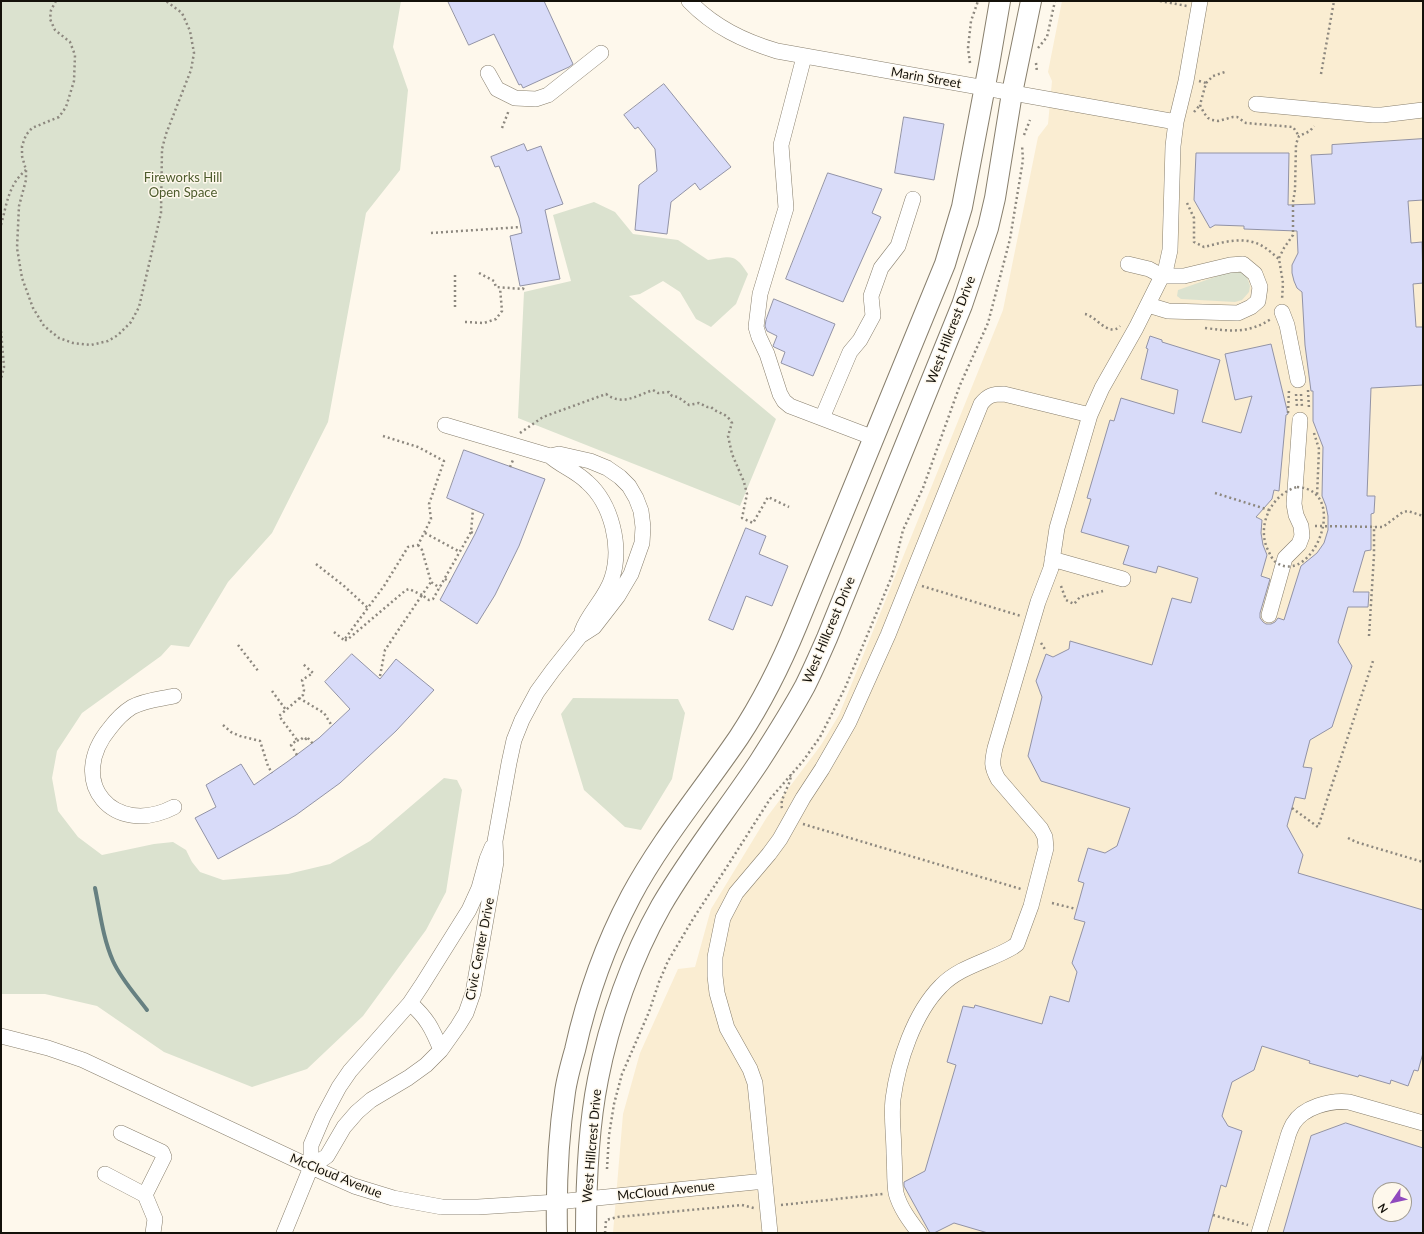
<!DOCTYPE html>
<html>
<head>
<meta charset="utf-8">
<style>
  body { margin:0 }
  #map { position:relative; width:1424px; height:1234px; overflow:hidden; background:#fef8ec; font-family:Lato,sans-serif }
  canvas { display:block }
  .frame { position:absolute; inset:0; border:2px solid #14110a; pointer-events:none }
  .north { position:absolute; left:1372px; top:1182px; width:40px; height:40px; box-sizing:border-box; background:#fef8ec; border:1px solid #a09c92; border-radius:50%; rotate:236deg; font-size:11px; font-weight:700; line-height:16px; text-align:center; color:#14110a }
  .north::after { content:''; display:block; margin:auto; width:14px; height:18px; background:#904abe; clip-path:polygon(50% 0,100% 100%,50% 72%,0 100%) }
</style>
</head>
<body>
<div id="map">
<canvas width="1424" height="1234"></canvas>
<div class="frame"></div>
<div class="north">N</div>
</div>
<script>
const ctx = document.querySelector('canvas').getContext('2d');
ctx.lineJoin = 'round';
function paint(path, color) { ctx.fillStyle = color; ctx.fill(path, 'evenodd'); }
function stroke(path, color, width, dash) { ctx.strokeStyle = color; ctx.lineWidth = width; ctx.lineCap = dash ? 'butt' : 'round'; ctx.setLineDash(dash || []); ctx.stroke(path); }
function drawText(font, color, halo, rows, align = 'center') {
  ctx.font = font + ' Lato,sans-serif'; ctx.lineWidth = 3; ctx.setLineDash([]); ctx.textBaseline = 'middle'; ctx.strokeStyle = halo; ctx.fillStyle = color; for (const [text, x, y, turn = 0] of rows) {
    ctx.save(); ctx.translate(x, y); ctx.rotate((+turn || 0) * Math.PI / 180); ctx.textAlign = isNaN(turn) ? turn : align; if (halo) ctx.strokeText(text, 0, 0); ctx.fillText(text, 0, 0); ctx.restore();
  }
}
const built = new Path2D(`
  M1062 1H1423V1233H613L623 1114 640 1053 678 969 695 967 711 909 767 817 821 745 839 715 1003 310 1038 137 1048 124 1052 81 1048 72ZM1380 1190H1404V1214H1380Z`);
const green = new Path2D(`
  M1 1H401L393 47 408 90 400 170 366 213 328 422 272 533 228 582 189 647 171 645 161 656 82 713 57 751 52 778 58 811 78 837 102 855 154 844 173 842 186 850 192 862 200 872 223 880 288 874 330 864 370 841 444 778 457 780 462 790 446 892 426 930 363 1016 307 1069 252 1087 164 1052 97 1006 45 994H1Z
  M594 202 615 212 633 234 678 240 708 260C731 257 734 252 748 274L736 304 711 327 696 319 680 292 663 281 640 294 629 296 776 419 740 506 518 418 524 292 571 281 553 215Z
  M1239 271 1247 277 1250 286 1249 292 1242 300 1235 302 1181 299 1177 296 1178 290 1181 289 1226 273Z
  M573 698 678 699 685 713 672 779 641 830 625 827 584 790 561 714Z`);
const stream = new Path2D(`
  M95 888C100 912 103 939 113 961 121 979 135 994 147 1010`);
const building = new Path2D(`
  M448 1H544L573 64 569 67 523 88 521 84 519 85 494 34 469 45Z
  M664 84 731 167 700 190 695 183 671 202 667 234 635 230 639 185 657 171 655 149 638 127 635 129 624 115Z
  M904 117 944 124 934 180 895 173Z
  M1423 139V200L1408 201 1411 243 1422 242 1423 283 1413 284 1416 327H1423V385L1371 388 1367 496H1375L1374 513 1371 514V550L1365 551 1353 592H1369L1368 607H1348L1338 642 1352 666 1332 727 1310 740 1303 767 1312 768 1305 799 1295 797 1287 826 1303 855 1298 873 1423 910V1053L1418 1071 1414 1070 1408 1086 1391 1080 1390 1084 1359 1075 1358 1077 1309 1063 1310 1061 1262 1046 1254 1070 1232 1082 1226 1102 1222 1116 1228 1126 1242 1131 1226 1187 1221 1185 1208 1233H988L954 1223 934 1233H930L904 1186V1182L925 1171 956 1065 947 1062 963 1006 974 1008 975 1005 1042 1024 1050 996 1069 1002 1077 972 1072 963 1085 922 1074 919 1084 883 1078 881 1088 848 1105 853 1117 846 1130 808 1041 781 1028 756 1042 697 1036 681 1046 654 1053 657 1069 649 1070 641 1152 665 1172 598 1191 603 1198 578 1158 566 1156 573 1123 564 1129 546 1081 532 1091 499 1087 498 1110 420 1114 421 1121 398 1174 414 1178 390 1141 379 1148 349 1146 348 1150 336 1162 340V342L1220 360 1202 422 1241 433 1252 396 1235 400 1225 354 1271 344 1288 414 1286 415 1279 491 1274 490 1272 499 1256 517 1262 520 1261 533 1263 545 1267 555 1261 576 1270 579 1260 613V618L1263 622 1266 624H1271L1275 622 1278 618 1284 620 1301 566 1317 553 1324 543 1328 530V516L1326 506 1322 496 1323 447 1313 421V391H1311L1305 345 1302 292 1297 288 1294 281 1292 273V265L1298 253 1297 231 1244 229V226L1215 225 1210 228 1194 200 1196 153H1289L1288 205 1315 204 1311 155 1332 154V145Z
  M524 144 527 151 541 146 563 204 545 210 560 279 520 286 510 236 522 233 519 218 499 166 495 167 491 157Z
  M828 173 882 189 872 213 881 217 843 302 786 279Z
  M774 299 835 324 813 376 781 363 785 352 774 347 773 346 777 336 767 331 765 326 766 320Z
  M464 450 545 479 519 546 495 595 477 624 440 600 475 534 484 514 447 498Z
  M746 528 766 536 759 554 788 566 772 606 746 596 733 630 709 620Z
  M352 654 380 679 396 659 434 690 396 731 340 783 296 815 271 830 218 859 195 818 216 807 206 785 241 764 254 785 287 762 319 738 350 709 325 682Z
  M1346 1123 1423 1148V1233H1283L1311 1136ZM1380 1190H1404V1214H1380Z`);
const path = new Path2D(`
  M56 1 51 10 50 19 55 30 70 42 75 55 74 81 66 107 59 117 32 128 26 135 22 146V156L26 170V180L19 206 17 248 22 278 33 308 44 326 59 338 73 343 91 345 108 341 118 335 131 322 139 307 161 213 162 149 166 134 191 70 194 53 190 31 182 13 166 1
  M1160 1 1187 6
  M1038 48 1047 37 1055 1
  M970 63 968 48 971 21 978 1
  M1036 63 1037 72
  M1321 74 1334 1
  M1199 81 1206 83 1200 105 1204 113 1208 118 1212 120 1218 121 1233 117H1237L1246 123 1293 127 1299 136
  M1206 83 1213 76 1225 72
  M1194 112 1200 105
  M502 128 509 110
  M1024 135 1030 120
  M1187 203 1194 218V242L1204 247C1224 242 1245 235 1264 247 1269 250 1274 255 1279 259L1283 283 1282 300
  M1 225C7 204 8 185 26 170
  M431 233 521 227
  M1279 258 1284 248 1293 235V202L1295 190 1296 144 1299 136 1310 131 1314 126
  M479 273 494 281 496 287 523 289 524 286
  M455 275V307
  M1085 314C1096 316 1109 338 1120 326
  M465 322 484 323 496 319 502 311 500 288
  M1205 328C1230 331 1248 334 1271 319
  M1 331 4 367 1 379
  M1308 390 1309 409
  M1296 394 1297 407
  M1301 394 1302 407
  M1288 413 1289 390
  M520 433 543 417 606 394C622 406 636 396 653 390L658 393 669 392 672 396 678 397 689 405 699 403 707 407H711C719 415 725 411 732 423L728 436 732 454 744 482 747 494 742 518 753 523 768 497 789 507
  M1314 433 1319 449 1317 496
  M383 436 418 447 444 461 429 504 431 519 418 545 408 547 384 586 344 640H347L406 590 409 589 422 595 431 582
  M510 467 513 460
  M1215 493 1269 510
  M1315 526 1383 527 1403 512 1408 511 1423 516
  M471 532 475 534
  M425 533 460 552
  M418 545 422 550 431 582 440 588
  M316 564 344 586 368 608
  M445 579 450 582
  M922 586 1021 616
  M1061 586 1066 600 1074 604 1080 597 1103 591
  M334 632 344 640
  M1369 636 1374 555V526
  M1041 643 1046 651
  M238 645 259 672
  M380 676 385 650 422 595 429 600 433 599 471 532 473 509
  M272 691 286 710
  M299 698 324 713 332 726
  M223 725 231 732 240 736 260 741 268 766 272 773
  M297 740 299 741 304 737 306 739 307 737 314 745
  M297 755 291 745 297 740 279 716 303 695 304 690 302 680 313 673 303 664
  M782 808C779 799 791 785 791 774
  M1292 808 1318 827 1373 661
  M803 824 1021 889
  M1348 838 1356 842 1423 862
  M1052 903 1076 909
  M607 1169 609 1135 614 1104 622 1074 649 1012 659 982 668 961 693 919 730 862 770 799 803 761 820 737 845 688 869 631 892 576 903 530 923 488 960 385 988 323 1010 239 1023 160 1022 145
  M781 1205 883 1194
  M1213 1215 1248 1225
  M605 1233 606 1220 618 1217 742 1205 754 1208`);
const minor = new Path2D(`
  M689 1C714 27 744 41 777 51L1176 122
  M804 57 781 145 786 208 760 294 756 327 759 337 767 354 780 394 784 401 790 406 874 438
  M488 73 497 89 515 98 536 99 548 95 601 53
  M1256 104 1373 115H1382L1423 110
  M1128 264 1149 269 1162 276H1184L1230 265 1243 264 1255 274 1260 287 1258 301 1251 307 1238 313 1168 311 1148 305
  M1282 312 1287 325 1298 380
  M822 418 850 352 860 340 873 316 871 296 881 268 898 246 913 199
  M445 425 550 456C561 466 576 471 587 482 612 504 622 547 612 578 606 598 589 612 582 631
  M1052 559 1123 579
  M1269 615 1285 558 1299 544 1302 536 1301 526 1296 515 1294 504 1300 420
  M174 696C160 699 145 700 132 707 124 712 116 720 110 728 65 782 114 838 174 807
  M410 1003C427 1018 432 1028 441 1050
  M1 1036 48 1048 83 1060 311 1167 354 1186 393 1198 442 1207H478L557 1202 765 1181
  M121 1133 162 1152 164 1157 145 1195 155 1219 153 1233
  M311 1167 327 1156 344 1127 357 1112 371 1100 408 1078 426 1065 441 1050 458 1026 466 1013 473 993 496 862 495 841 509 763 514 740 522 720 537 692 553 670 580 636 594 627 618 596 631 574 642 543 643 527 641 511 636 498 629 486 620 477 607 468 590 461 559 454 550 456
  M105 1174 145 1195
  M284 1233 311 1167V1145L323 1117 339 1087 350 1071 410 1003 422 985 469 910 479 888 487 859 492 847
  M770 1233 755 1083 750 1069 727 1028 717 993 715 976V957L723 918 736 893 769 854 780 839 803 798 822 769 849 722 888 635 981 404C988 395 993 394 1004 394L1090 415 1102 388 1136 328 1166 268 1170 250 1173 146 1176 122 1186 81 1200 1
  M919 1233C910 1221 900 1208 896 1193 894 1181 895 1167 894 1154 894 1136 891 1117 893 1099 898 1062 914 1013 941 986 960 966 990 961 1013 947L1017 944 1031 906 1046 848 1045 837 1041 829 998 779C991 766 992 762 995 748L1038 602 1051 568 1057 528 1090 415
  M1259 1233 1288 1136C1289 1132 1291 1128 1293 1124 1303 1107 1330 1100 1349 1102L1423 1123`);
const major = new Path2D(`
  M557 1233C556 1186 558 1139 565 1092 567 1078 571 1064 575 1050 587 996 605 945 631 896 661 840 703 790 739 737 762 702 781 664 797 625L945 264 962 207 989 65 1000 1
  M586 1233C586 1182 588 1129 598 1079 609 1022 632 957 661 906 690 856 727 810 759 762 775 737 791 712 805 686 813 670 820 654 827 638L962 305 988 228 995 198 1012 93 1031 1`);
const pathBridge = new Path2D(`
  M1297 487C1351 490 1313 586 1277 563 1272 560 1270 554 1267 548 1257 524 1272 494 1297 487Z`);
const streetNames = [
  ["Marin Street",926,78,10],
  ["West Hillcrest Drive",951,330,-69],
  ["West Hillcrest Drive",829,630,-67],
  ["Civic Center Drive",480,949,-79],
  ["West Hillcrest Drive",592,1146,-85],
  ["McCloud Avenue",336,1176,22],
  ["McCloud Avenue",666,1191,-6]
];
const parkNames = [
  ["Fireworks Hill",183,178],
  ["Open Space",183,193]
];
paint(built, '#faedd2');
paint(green, '#dbe2cf');
stroke(stream, '#668081', 4);
paint(building, '#d8dbf9');
stroke(building, '#9293a6', 1);
stroke(minor, '#887f6d', 16);
stroke(major, '#887f6d', 22);
stroke(path, '#8d887f', 2.5, [2, 3]);
stroke(minor, '#fff', 15);
stroke(major, '#fff', 20);
stroke(pathBridge, '#8d887f', 2.5, [2, 3]);
drawText('13px', '#14110a', '#fef8ec', streetNames);
drawText('13px', '#4e5c2d', '#fef8ec', parkNames);
</script>
</body>
</html>
